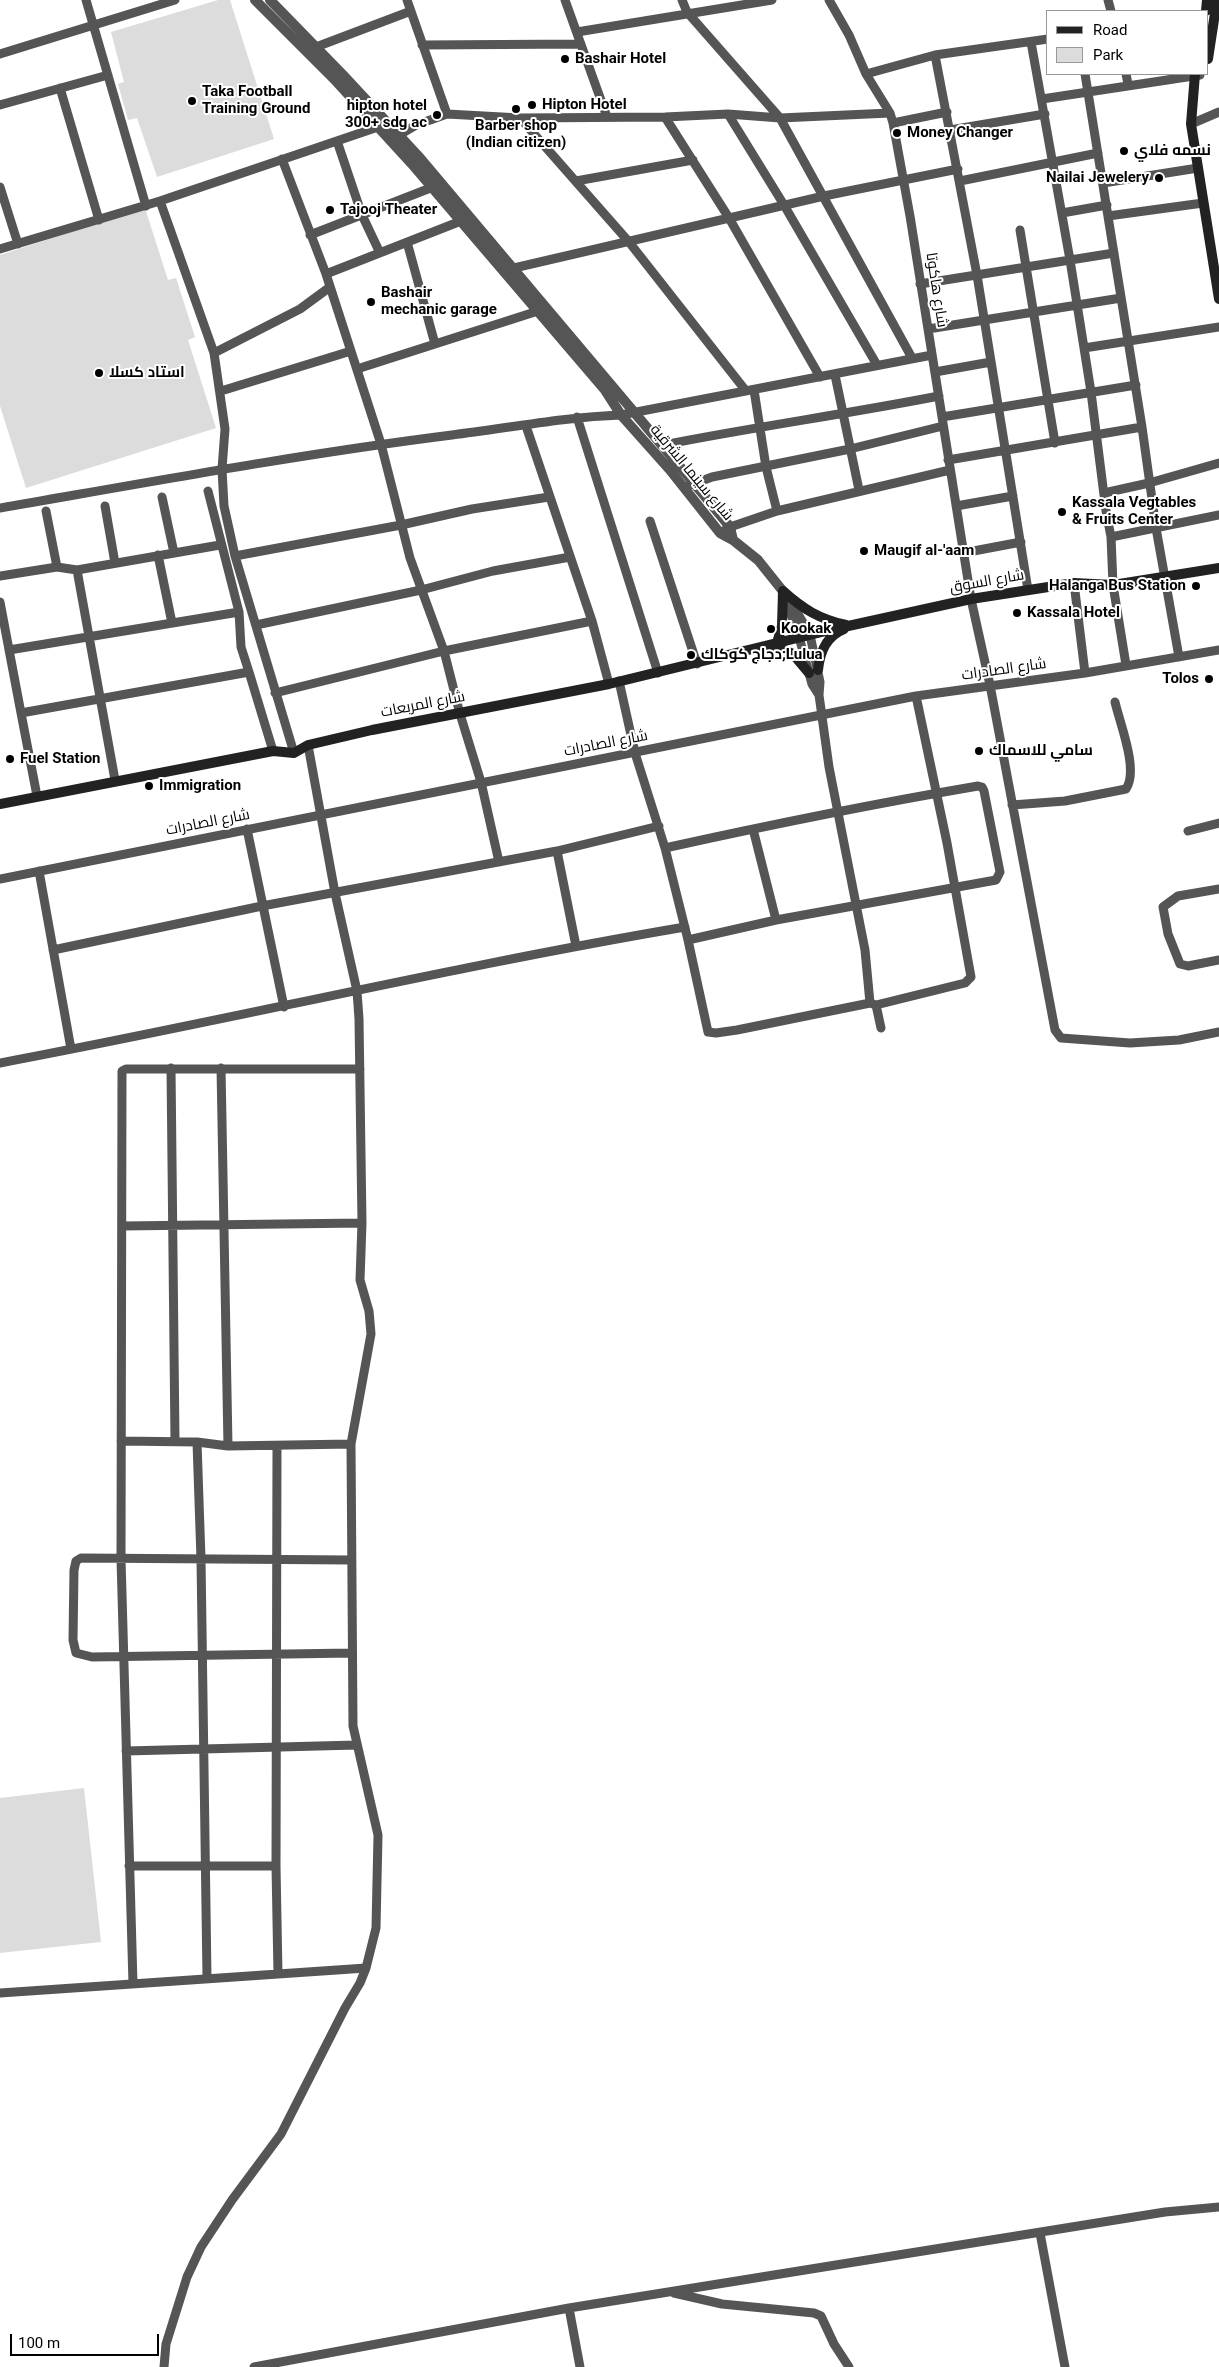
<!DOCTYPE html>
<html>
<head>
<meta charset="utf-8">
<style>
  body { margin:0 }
  #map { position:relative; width:1219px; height:2367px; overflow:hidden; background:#fff; font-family:Roboto,sans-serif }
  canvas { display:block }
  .legend { position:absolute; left:1046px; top:10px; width:162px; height:65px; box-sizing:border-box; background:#fff; border:1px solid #999; margin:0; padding:6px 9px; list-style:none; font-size:15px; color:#000 }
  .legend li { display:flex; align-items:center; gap:10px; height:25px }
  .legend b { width:25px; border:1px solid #999 }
  .scale { position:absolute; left:10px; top:2334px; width:149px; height:22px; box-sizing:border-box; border:2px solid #000; border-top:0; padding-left:6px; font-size:15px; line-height:18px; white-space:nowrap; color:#000; -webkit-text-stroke:4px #fff; paint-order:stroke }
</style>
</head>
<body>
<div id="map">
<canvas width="1219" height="2367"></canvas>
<ul class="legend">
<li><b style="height:6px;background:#222"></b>Road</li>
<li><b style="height:14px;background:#dcdcdc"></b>Park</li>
</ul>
<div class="scale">100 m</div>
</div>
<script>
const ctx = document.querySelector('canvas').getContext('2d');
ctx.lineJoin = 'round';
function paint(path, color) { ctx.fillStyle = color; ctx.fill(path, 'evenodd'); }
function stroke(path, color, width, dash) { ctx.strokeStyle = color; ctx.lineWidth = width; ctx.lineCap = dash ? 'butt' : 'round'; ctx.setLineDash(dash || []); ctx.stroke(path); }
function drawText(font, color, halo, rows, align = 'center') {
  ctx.font = font + ' Roboto,Cairo,sans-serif'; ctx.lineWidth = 4; ctx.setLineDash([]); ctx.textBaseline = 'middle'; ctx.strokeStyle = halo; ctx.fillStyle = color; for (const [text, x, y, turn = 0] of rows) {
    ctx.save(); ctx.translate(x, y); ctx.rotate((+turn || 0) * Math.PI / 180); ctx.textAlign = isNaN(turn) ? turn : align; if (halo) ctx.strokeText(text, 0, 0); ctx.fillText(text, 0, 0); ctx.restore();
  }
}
const green = new Path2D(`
  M218 0H230L274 139 157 177 137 118 128 120 118 84 124 82 111 32Z
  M145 208 168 280 176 278 195 337 188 340 216 428 26 488 0 406V255Z
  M84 1788 101 1942 0 1953V1798Z`);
const minor = new Path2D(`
  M86 0 146 206
  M407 0 447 114
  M565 0 607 117
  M682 0 687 12 780 118 912 358
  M829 0 849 35 866 74 890 113 893 123 910 216 971 599 990 685 1055 1030 1061 1038 1130 1043 1179 1040 1219 1032
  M1108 0 1111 11
  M577 32 772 0
  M1031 42 1070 260 1091 392 1106 511 1111 537 1113 585 1126 665
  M422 45 581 44
  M316 47 411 11
  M0 54 175 0
  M935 55 977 275 1028 590
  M866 74 935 55 1048 39
  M1085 74 1142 427 1156 528 1179 657
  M1126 74 1128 84
  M60 88 99 220
  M1042 99 1200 75
  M0 105 108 75
  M728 114 784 205 877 365
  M665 117 729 218 820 377
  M520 118 629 242 746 391
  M893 123 947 112
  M1191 124 1219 112
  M950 130 1045 114
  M399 135 416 125 447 114 520 118 665 117 728 114 780 118 890 113
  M337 141 362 215 380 253
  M282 159 326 274 381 444 410 558 444 651 460 714 481 782 499 862
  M576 181 693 160
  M960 181 1098 153
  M1103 183 1198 168
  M0 187 18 244
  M160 201 214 353 225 429 222 469 224 506 235 556 294 753
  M1062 213 1107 205
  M1108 216 1203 203
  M1020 230 1055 443
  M310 235 433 187
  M407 242 435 344
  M0 249 160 201 378 127
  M514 268 824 196 958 169
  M326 274 461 221
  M920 284 1114 253
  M928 329 1121 298
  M1084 348 1219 327
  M214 353 300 309 330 287
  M357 369 538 311
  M935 372 991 362
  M835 375 859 490
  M754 390 766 467 777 511
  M221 391 351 351
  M577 417 658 673
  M942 417 1136 385
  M526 426 592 621 609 684
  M663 445C754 427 847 414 939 396
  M948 460 1142 427
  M688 486 712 477 850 449 943 426
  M1104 493 1149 483 1219 463
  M162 497 174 553
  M105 506 115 563
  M956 506 1013 496
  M0 508C150 482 301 454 452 435 509 428 564 417 621 415L932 355
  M46 511 57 567
  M650 521 697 664
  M720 533 730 527 777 511 950 470
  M1111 537 1219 515
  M963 553 1021 542
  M158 555 172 623
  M235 556 401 525 472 509 549 497
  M77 570 115 780
  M0 576 57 567 77 570 220 545
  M1074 583 1085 673
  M0 602 21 713 249 672 241 647 239 612 208 491
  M256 625 421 590 493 571 570 557
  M810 635 820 682 819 695 829 767 865 950 870 1003 876 1005 881 1028
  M799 637 812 684 819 695
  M9 650 239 612
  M249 672 273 751
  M619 681 635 753 665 848 688 940 708 1032 716 1033 737 1030 870 1003
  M275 693 444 651 592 621
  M21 713 37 796
  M1012 805 1065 801 1126 789C1139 770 1120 724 1115 702
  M247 829 284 1007
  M753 829 776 920
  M1188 831 1219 823
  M665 848C769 825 873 804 978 786L982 787 984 791 1000 872 996 880 776 920 688 940
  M557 851 576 946
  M39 871 71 1049
  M0 879 916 696 1085 673 1219 650
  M1219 889 1178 896 1163 907 1168 934 1180 964 1188 966 1219 960
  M53 950 262 906 557 851 659 826
  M876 1005 965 983 971 977 947 843 916 696
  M0 1063C229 1020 455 966 685 927
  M171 1068 175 1441
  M221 1068 228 1446
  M122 1226 362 1223
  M121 1441 197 1442 228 1446 351 1444
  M197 1442 201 1559 207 1978
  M277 1446 276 1866 278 1974
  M351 1560 81 1558 76 1561 74 1570 73 1640 76 1653 92 1657 352 1653
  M126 1751 357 1745
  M129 1866H276
  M133 1984 121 1559 122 1071 126 1069H360
  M0 1993 366 1968
  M1040 2233 1065 2367
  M674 2293 722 2304 814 2313 821 2316 834 2344 849 2367
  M569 2308 580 2367
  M164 2367 166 2344 187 2277 201 2247 232 2200 281 2134 345 2008 360 1983 366 1968 376 1928 378 1835 353 1726 351 1444 371 1334 369 1311 360 1280 362 1223 359 1019 357 991 335 893 308 745
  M254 2367 569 2308 1165 2212 1219 2207`);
const tertiary = new Path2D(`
  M255 0 336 81 412 164 605 390 621 415 670 470 720 533 733 540 758 560 786 595 810 635
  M270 0 343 75 420 158 703 494 730 527 733 540
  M790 610 799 637`);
const secondary = new Path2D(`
  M1206 11 1207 0
  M1208 59 1217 0
  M1195 74 1191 124 1219 299
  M783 591C803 609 819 619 846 625
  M777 643 782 626 783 591
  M771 645 793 654 809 673
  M818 670C820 652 826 636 844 629
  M0 804 273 751 294 753 308 745 372 730 609 684 830 630 971 599 1074 583 1113 585 1219 568`);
const markers = [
  [565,59,5,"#000"],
  [192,101,5,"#000"],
  [532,105,5,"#000"],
  [516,109,5,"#000"],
  [437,115,5,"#000"],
  [897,133,5,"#000"],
  [1124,151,5,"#000"],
  [1159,178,5,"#000"],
  [330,210,5,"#000"],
  [371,302,5,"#000"],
  [99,373,5,"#000"],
  [1062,512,5,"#000"],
  [864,551,5,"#000"],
  [1196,586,5,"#000"],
  [1017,613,5,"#000"],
  [771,629,5,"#000"],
  [691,655,5,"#000"],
  [1209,679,5,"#000"],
  [979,751,5,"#000"],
  [10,759,5,"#000"],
  [149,786,5,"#000"]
];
const poiNames = [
  ["Bashair Hotel",575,59],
  ["Taka Football",202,92],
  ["Training Ground",202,109],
  ["Hipton Hotel",542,105],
  ["hipton hotel",427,106,"right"],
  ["300+ sdg ac",427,123,"right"],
  ["Barber shop",516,126,"center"],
  ["(Indian citizen)",516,143,"center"],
  ["Money Changer",907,133],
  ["نسمه فلاي",1134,151],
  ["Nailai Jewelery",1149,178,"right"],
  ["Tajooj Theater",340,210],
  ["Bashair",381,293],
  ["mechanic garage",381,310],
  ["استاد كسلا",109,373],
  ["Kassala Vegtables",1072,503],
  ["& Fruits Center",1072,520],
  ["Maugif al-'aam",874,551],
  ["Halanga Bus Station",1186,586,"right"],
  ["Kassala Hotel",1027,613],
  ["Kookak",781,629],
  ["دجاج كوكاك;Lulua",701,655],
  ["Tolos",1199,679,"right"],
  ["سامي للاسماك",989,751],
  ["Fuel Station",20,759],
  ["Immigration",159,786]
];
const streetNames = [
  ["شارع هاكوتا",936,290,81],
  ["شارع سينما الشرقية",691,473,50],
  ["شارع السوق",987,582,-10],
  ["شارع الصادرات",1004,670,-8],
  ["شارع المربعات",423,705,-11],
  ["شارع الصادرات",606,744,-11],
  ["شارع الصادرات",208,823,-11]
];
paint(green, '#dcdcdc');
stroke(minor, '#555', 9);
stroke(tertiary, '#555', 10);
stroke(secondary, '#222', 10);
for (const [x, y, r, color] of markers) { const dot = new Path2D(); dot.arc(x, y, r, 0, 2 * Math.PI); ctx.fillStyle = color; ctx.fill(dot); stroke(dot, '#fff', 2); }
drawText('bold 15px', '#000', '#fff', poiNames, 'left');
drawText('15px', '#000', '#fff', streetNames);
</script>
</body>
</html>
